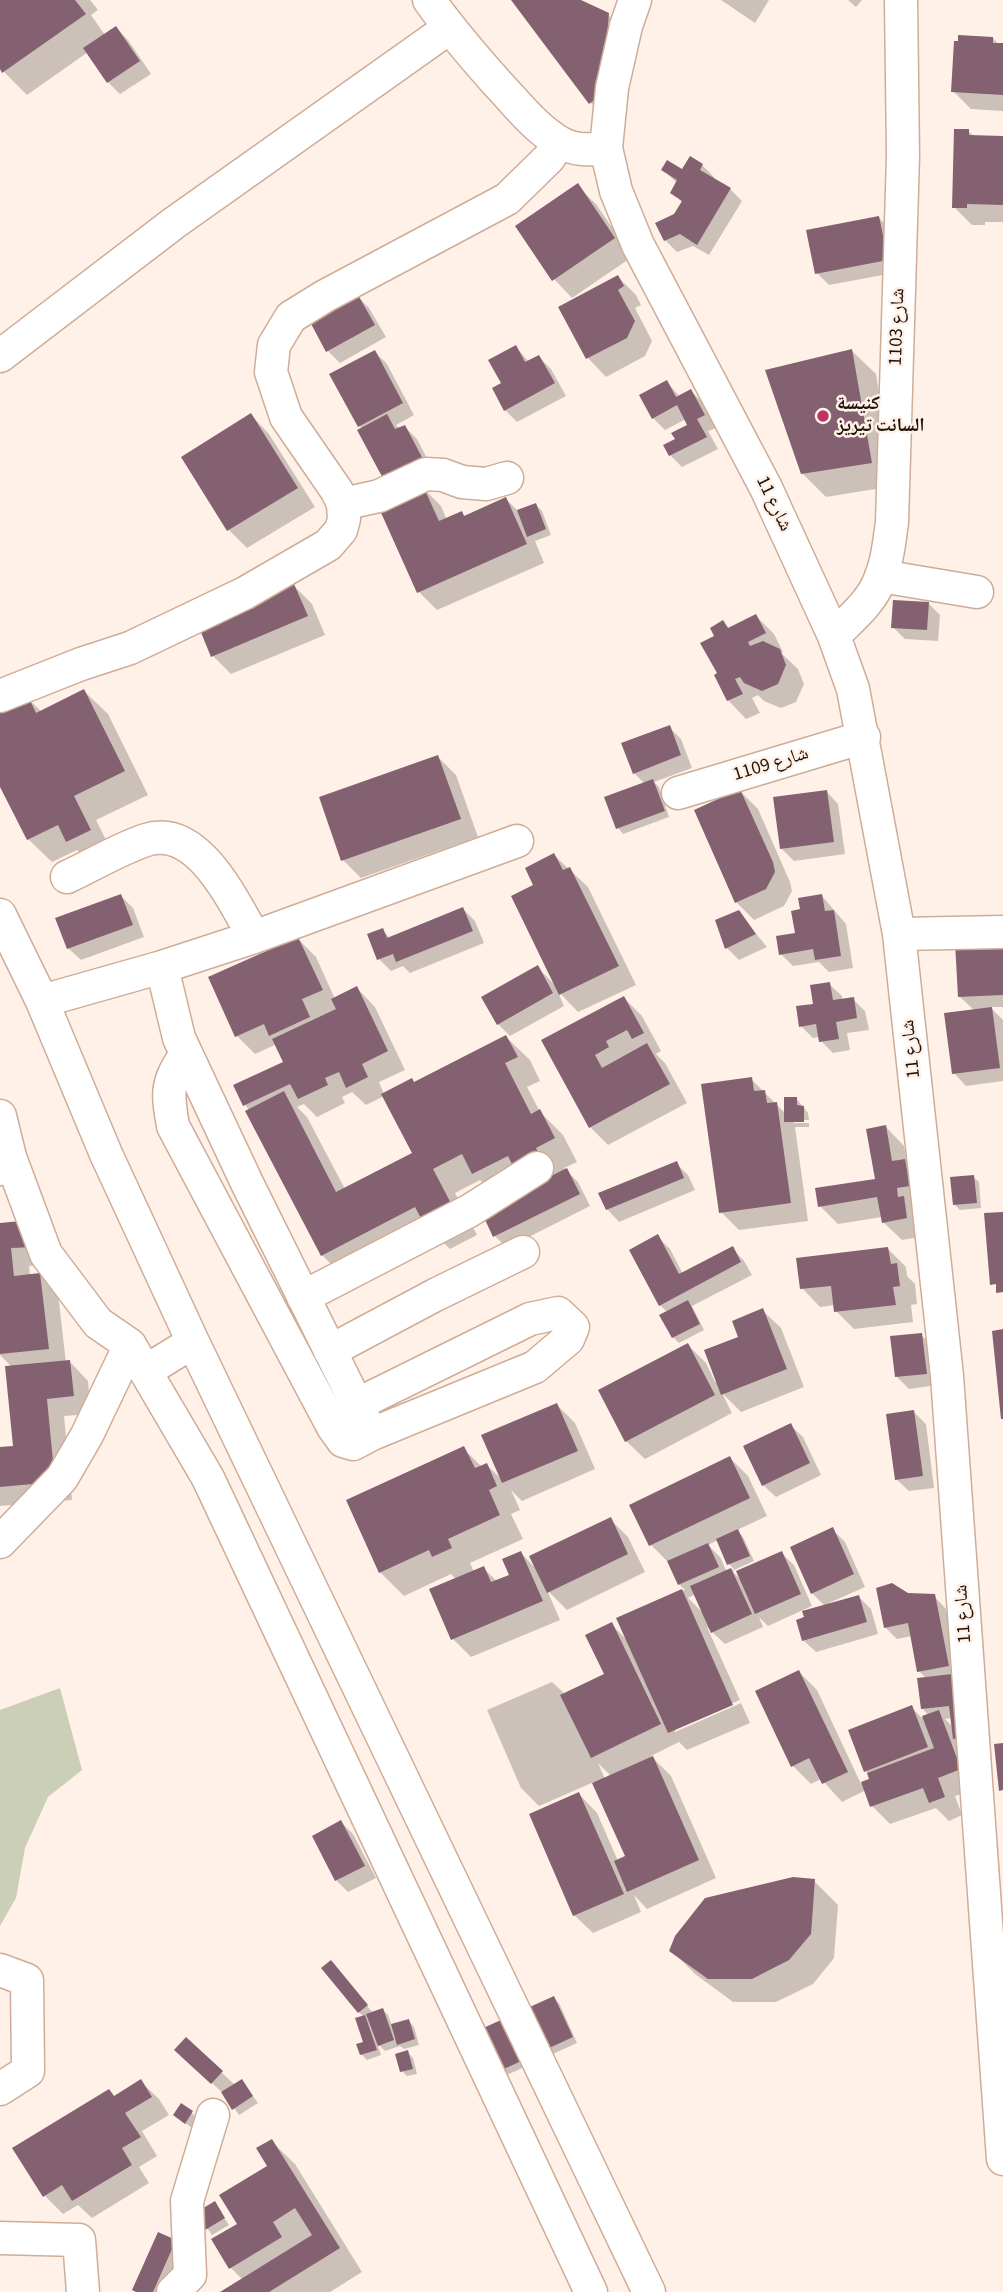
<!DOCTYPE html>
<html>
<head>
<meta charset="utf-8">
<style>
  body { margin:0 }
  canvas { display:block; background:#fff1e7 }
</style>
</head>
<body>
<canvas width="1003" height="2292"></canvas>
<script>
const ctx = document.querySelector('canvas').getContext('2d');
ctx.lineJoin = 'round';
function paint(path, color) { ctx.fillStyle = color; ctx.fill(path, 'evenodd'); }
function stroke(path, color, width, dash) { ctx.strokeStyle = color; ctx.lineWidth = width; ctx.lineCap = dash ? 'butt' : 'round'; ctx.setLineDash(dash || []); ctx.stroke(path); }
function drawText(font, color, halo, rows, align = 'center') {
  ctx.font = font + ' "Source Sans 3","Noto Naskh Arabic",sans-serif'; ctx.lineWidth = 5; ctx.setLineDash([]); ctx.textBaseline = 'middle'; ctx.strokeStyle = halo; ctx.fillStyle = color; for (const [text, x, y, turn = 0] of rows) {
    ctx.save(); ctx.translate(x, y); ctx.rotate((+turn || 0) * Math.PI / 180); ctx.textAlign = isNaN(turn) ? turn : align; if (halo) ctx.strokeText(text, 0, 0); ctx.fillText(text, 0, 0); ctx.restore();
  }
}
const green = new Path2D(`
  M60 1688 82 1770 48 1797 25 1848 16 1898 0 1926V1710Z`);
const shadow = new Path2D(`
  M0 0H90L98 10 91 15 105 35 116 28 128 40 151 74 120 94 108 82 88 52 27 95 0 68Z
  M513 0H577L608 15 626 33 609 121 591 103Z
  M721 0H769L755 23Z
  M848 0H862L856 7Z
  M993 38 999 45H1003V111L971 109 953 91Z
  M968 131 974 136 1003 137V222H985V225H972L954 207Z
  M702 165 714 177 713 179 730 189 742 201 709 255 693 246 677 252 665 240 683 203 672 192 677 183 663 170 683 172Z
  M577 186 596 204 632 257 572 298 554 279Z
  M879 218 891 230 899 272 829 285 817 273Z
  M618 277 636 295 641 305 635 308 652 341 645 356 606 377 588 358 560 308Z
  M357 296 369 308 386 337 340 363 328 351 311 321Z
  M516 347 529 362 539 357 551 369 566 396 517 422 505 410 504 384Z
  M852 351 876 374 894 486 826 497 802 473Z
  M375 352 387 364 414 415 396 425 400 429 405 427 417 439 436 476 423 488 441 506 447 520 462 513 465 517 506 499 519 512 536 505 542 511 551 535 535 541 544 563 437 610 419 592 402 497 360 426Z
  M667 382 680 397 691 391 703 403 716 428 708 431 718 449 682 467 670 455 665 446 677 440 689 425 686 419 665 430 653 418Z
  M251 415 269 434 315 507 247 548 229 530 184 457Z
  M294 586 312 604 325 635 231 674 213 656Z
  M928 603 940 615 938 641 905 639 893 627Z
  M756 616 774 634 783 652 781 653 798 669 804 684 796 702 781 708 764 701 758 695 752 698 760 713 746 719 728 700 719 674 717 636 723 623 730 629Z
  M84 691 108 714 148 795 96 820 113 854 92 865 77 850 52 862 28 839 0 783 27 698 42 712Z
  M669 727 681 739 692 768 654 782 659 787 669 817 623 834 618 828 645 784 634 773Z
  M438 757 456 775 478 837 361 878 343 860Z
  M740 791 758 809 790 882 792 891 784 906 754 920 736 902Z
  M826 791 838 804 845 854 794 861 782 849Z
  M554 855 588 887 636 985 578 1012 557 990 564 1006 510 1036 498 1024 538 968 556 986 535 886Z
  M121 896 133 908 144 937 81 960 68 948Z
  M822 896 846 924 853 968 829 972 819 962 793 966 781 954 797 934 802 910Z
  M463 909 475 921 484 943 410 973 403 966 391 971 379 959 382 930 390 938Z
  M738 912 767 947 739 960 727 948 717 921Z
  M298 939 316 957 335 999 357 988 375 1007 405 1070 379 1082 384 1094 415 1083 506 1037 530 1060 540 1081 527 1087 540 1112 563 1135 577 1162 564 1168 578 1182 590 1206 507 1248 495 1236 497 1197 480 1180 455 1193 477 1235 450 1249 434 1233 346 1279 322 1255 250 1111 245 1105 286 1063 277 1044 255 1054 237 1036ZM352 1092 366 1105 384 1096 414 1154 345 1189 307 1117 297 1107 304 1104 317 1117 345 1103 342 1097Z
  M1003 942V1007H990L1003 1020V1081L966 1086 954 1073 975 1011 959 996Z
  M829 984 842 996V1000L853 999 865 1011 869 1030 847 1033 850 1050 833 1053 821 1041 820 1037 813 1038 801 1026Z
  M624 998 642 1016 661 1051 656 1054 665 1063 687 1103 608 1145 590 1127 544 1041Z
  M751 1079 786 1114 796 1098 808 1113 809 1120H794V1123H809V1127H795L808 1221 739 1230 721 1212Z
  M886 1127 904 1146 907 1163 923 1180 925 1236 902 1240 883 1222 882 1217 838 1224 820 1206 877 1180Z
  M676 1163 688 1175 695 1190 619 1222 607 1209Z
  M973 1177 979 1182 981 1208 960 1210 954 1204Z
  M0 1225 51 1264 29 1266 30 1276 40 1275 58 1293 66 1363 70 1362 88 1381 91 1414 64 1416 72 1500 0 1506V1449L15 1448 12 1367 0 1355Z
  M658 1237 670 1249 683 1274 732 1248 744 1261 752 1275 692 1306 704 1330 679 1343 673 1337 668 1313 660 1305Z
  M888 1249 906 1267 907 1276 915 1284 917 1304 911 1305 913 1322 854 1329 836 1311 835 1305 820 1307 802 1288Z
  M762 1310 781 1328 804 1387 741 1412 722 1393 732 1413 645 1459 626 1441 688 1345 706 1363 715 1382 718 1381 740 1338Z
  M921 1335 934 1347 938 1385 909 1389 897 1377Z
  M557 1405 575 1423 595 1469 522 1501 511 1490 520 1510 511 1514 523 1539 470 1563 474 1572 483 1568 497 1581 511 1575 521 1553 538 1571 610 1519 628 1537 645 1572 567 1610 547 1590 560 1620 471 1657 453 1639 456 1579 451 1574 404 1596 380 1572 464 1449 482 1467 487 1465 503 1481Z
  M914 1412 926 1424 934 1488 909 1491 896 1479Z
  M790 1425 803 1437 821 1475 776 1497 763 1485Z
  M730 1458 748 1476 767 1516 737 1530 743 1537 754 1561 732 1571 741 1580 781 1553 794 1565 812 1606 768 1626 759 1617 763 1627 725 1644 707 1627 740 1700 675 1728V1732L741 1703 750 1723 687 1750 679 1742 651 1756 671 1776 716 1878 647 1909 634 1895 641 1912 593 1933 574 1915 579 1794 597 1813 618 1861 627 1857 594 1782 539 1806 521 1788 487 1710 552 1682 565 1694 606 1674 611 1624 628 1641 619 1619 685 1590 679 1584 669 1563 651 1545ZM718 1540 729 1564 734 1569 727 1572 720 1557 708 1545ZM696 1594 704 1614 688 1598ZM598 1763 611 1776 605 1779Z
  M833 1530 845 1542 865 1587 829 1603 830 1605 859 1597 871 1609 878 1634 816 1652 803 1640 825 1606 812 1593Z
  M934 1596 946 1609 978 1788 955 1796 962 1815 949 1821 936 1808 890 1824 872 1806 866 1790 842 1802 821 1779 811 1784 793 1766 799 1672 817 1690 861 1784 871 1780 866 1771 911 1707 922 1718 929 1716 922 1708 927 1679 919 1671 912 1636 897 1639 885 1627ZM952 1718 953 1727 945 1719Z
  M341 1822 353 1834 376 1878 348 1892 336 1880Z
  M814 1881 838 1905 834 1958 813 1984 776 2002H733L695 1974 671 1950Z
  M336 1968 373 2013 383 2010 388 2015 392 2026 409 2021 414 2027 419 2045 404 2049 400 2046 385 2051 377 2043 381 2055 367 2060 361 2054 365 2043 364 2017 359 2012Z
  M553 1998 559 2003 577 2043 485 2085Z
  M186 2039 235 2085 242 2081 258 2103 239 2115 224 2094 189 2062Z
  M407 2052 413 2058 417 2074 407 2076 402 2071Z
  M140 2081 159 2099 169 2115 142 2131 157 2156 139 2167 149 2183 92 2218 78 2205 63 2214 45 2196 109 2091 115 2097Z
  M181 2105 198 2118 192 2128 181 2120Z
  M271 2141 295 2164 362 2272 330 2292H224L243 2280 231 2268 214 2240 239 2224 270 2166Z
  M214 2203 229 2225 212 2235 197 2214Z
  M159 2234 187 2253 170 2292H136Z`);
const building = new Path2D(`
  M0 0H75L86 14 2 73 0 69Z
  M511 0H581L609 13 603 82 595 81 604 93 589 104Z
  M116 26 140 61 107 83 83 48Z
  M958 35 993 37V43H1003V95L951 92 954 41H958Z
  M954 129H969V135L1003 136V205L967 204V208H952Z
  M690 156 703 164 700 170 731 188 697 245 680 234 664 241 655 223 674 214 682 201 670 193 677 180 661 170 667 160 682 169Z
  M578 183 615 238 552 281 515 226Z
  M879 216 888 260 815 274 806 230Z
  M618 275 624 286 618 290 635 321 627 338 586 359 558 307Z
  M357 293 375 325 326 352 309 320Z
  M516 345 525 362 539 355 555 383 504 411 492 388 501 383 488 360Z
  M852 349 872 463 801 474 765 370Z
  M375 350 403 403 358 427 329 374Z
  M667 380 676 397 691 389 705 415 697 419 707 437 669 456 663 445 675 439 671 433 687 425 677 405 652 419 639 395Z
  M251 413 298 488 227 531 181 457Z
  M387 414 395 429 405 425 425 463 386 484 357 430Z
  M423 486 439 521 462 511 464 516 506 497 527 544 417 593 378 506Z
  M536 503 546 529 527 537 517 510Z
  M294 584 308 616 211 657 198 625Z
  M893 600 929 602 927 630 891 628Z
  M756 614 766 633 748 642 750 646 763 641 780 649 786 665 778 684 762 691 744 683 740 677 735 679 743 694 727 701 714 675 717 673 700 643 714 636 710 628 723 620 728 628Z
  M84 689 125 771 74 796 91 830 66 842 58 825 27 840 0 787V709L28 696 36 713Z
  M670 725 681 755 633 774 621 743Z
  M438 755 461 819 341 861 319 797Z
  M653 779 665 811 616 829 604 797Z
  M740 789 773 862 775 872 766 889 735 903 694 810Z
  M827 790 834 842 780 849 773 797Z
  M554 853 563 870 570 867 619 966 559 995 511 896 533 885 525 868Z
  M121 894 133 925 67 949 55 918Z
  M822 894 825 911 834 910 841 956 815 960 813 949 779 955 776 936 795 933 791 911 800 909 798 898Z
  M463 907 473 931 396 962 393 954 377 960 367 934 383 928 387 938Z
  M739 910 756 934 725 949 715 920Z
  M298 937 323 990 302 999 310 1017 269 1036 264 1024 235 1037 208 977Z
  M1003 940V995L958 997 955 942Z
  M538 965 553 993 497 1025 481 997Z
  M830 982 833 1000 854 997 857 1018 836 1022 839 1039 819 1042 816 1024 799 1027 796 1006 813 1004 810 985Z
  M357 986 388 1051 362 1064 368 1077 346 1088 339 1072 325 1078 328 1085 298 1099 290 1084 243 1106 233 1085 283 1062 272 1039 336 1009 331 999Z
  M624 996 644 1033 632 1039 627 1030 606 1041 609 1047 595 1055 602 1068 647 1043 670 1084 589 1128 541 1040Z
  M992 1007 1000 1068 952 1074 944 1013Z
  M506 1035 518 1057 505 1063 531 1114 540 1109 555 1138 536 1148 541 1157 515 1170 508 1156 472 1174 462 1154 433 1169 455 1211 425 1226 415 1207 321 1256 245 1111 284 1091 336 1192 412 1153 381 1094 412 1078 414 1082Z
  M752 1077 754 1091 765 1090 767 1103 777 1102 791 1203 719 1213 701 1084Z
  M784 1097H797V1105L804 1106V1122H784Z
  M886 1125 892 1161 905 1159 910 1186 897 1188 898 1197 904 1196 907 1218 882 1223 877 1197 818 1207 815 1188 875 1179 866 1129Z
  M677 1161 684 1178 606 1210 598 1193Z
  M567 1168 580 1194 493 1237 481 1211Z
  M974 1175 977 1203 953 1205 950 1177Z
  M1003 1212V1292L996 1293V1284L990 1285 984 1213Z
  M31 1220 34 1247 11 1248 14 1276 40 1273 49 1349 0 1354V1223Z
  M658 1234 679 1274 733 1246 741 1262 659 1306 629 1250Z
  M888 1247 891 1264 897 1263 900 1286 893 1287 896 1305 834 1312 831 1286 800 1289 796 1258Z
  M688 1300 700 1324 672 1338 659 1315Z
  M763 1308 787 1369 721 1395 704 1350 738 1337 732 1321Z
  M1003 1329V1419H1001L992 1331Z
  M922 1333 927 1374 895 1377 890 1336Z
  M688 1343 715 1395 625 1442 598 1390Z
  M70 1360 74 1396 47 1399 55 1482 0 1487V1447L13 1446 5 1366Z
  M557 1403 578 1451 502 1483 481 1435Z
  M914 1410 923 1476 895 1480 886 1414Z
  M791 1423 810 1463 762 1486 743 1446Z
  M464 1446 475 1468 487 1463 497 1486 489 1490 500 1515 448 1539 452 1548 432 1557 429 1550 379 1573 346 1500Z
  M730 1456 750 1498 649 1546 629 1505Z
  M611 1517 628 1554 547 1593 529 1556Z
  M833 1527 854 1574 811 1594 790 1547Z
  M738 1529 750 1556 727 1565 716 1539Z
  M708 1543 719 1567 678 1585 667 1561Z
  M521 1551 543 1601 451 1640 429 1589 484 1566 491 1582 509 1575 502 1559Z
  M782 1551 801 1594 755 1614 736 1571Z
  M731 1568 752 1614 711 1633 690 1586Z
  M892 1583 908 1593 935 1594 949 1666 917 1672 908 1623 884 1628 876 1588Z
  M682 1589 733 1705 668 1733 616 1618Z
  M859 1595 867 1622 802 1641 796 1620 804 1617 802 1611Z
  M612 1622 661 1724 591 1758 560 1695 604 1674 585 1635Z
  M799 1670 848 1772 822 1784 809 1758 791 1767 755 1691Z
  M952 1674 961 1738 953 1739 949 1706 921 1709 917 1678Z
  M912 1705 928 1747 864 1772 848 1730Z
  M939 1710 961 1769 938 1778 945 1797 929 1803 923 1788 870 1807 861 1782 869 1779 867 1773 934 1748 922 1716Z
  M1003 1743V1790L999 1791 994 1744Z
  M653 1756 699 1860 627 1892 614 1861 625 1856 592 1783Z
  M579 1792 624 1894 573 1916 529 1814Z
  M341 1820 365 1866 335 1881 312 1836Z
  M793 1877 815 1879 811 1934 789 1960 752 1979H708L669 1951 675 1936 705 1898Z
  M331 1960 368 2005 358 2013 321 1968Z
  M554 1996 573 2037 478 2081 459 2039Z
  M383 2008 394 2040 378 2046 366 2014Z
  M365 2015 377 2050 360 2055 356 2044 363 2042 355 2018Z
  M409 2019 415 2039 397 2045 391 2024Z
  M186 2037 223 2071 211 2084 174 2050Z
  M408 2050 413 2069 400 2072 395 2054Z
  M141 2079 152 2097 125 2113 141 2137 122 2148 132 2165 72 2201 62 2185 43 2197 12 2148 109 2089 114 2096Z
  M242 2079 253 2096 232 2110 221 2092Z
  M181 2103 193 2111 185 2124 173 2115Z
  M272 2139 340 2248 269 2292H220L312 2235 295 2208 273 2222 282 2237 229 2269 211 2239 237 2224 219 2195 267 2166 256 2148Z
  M215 2201 225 2218 205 2230 195 2213Z
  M158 2232 176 2240 153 2292H136L132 2290Z`);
const minor = new Path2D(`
  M429 0C450 29 473 56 497 83 516 103 535 128 559 142 575 151 589 150 606 148
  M635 0 626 26 612 88 606 148 616 191 638 245 766 488 834 636 853 689 899 934 947 1376 1003 2159
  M0 356 174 223 449 28
  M343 504 379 496 426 474 443 475 462 482 486 484 507 478
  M881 576 977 592
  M834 636C848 621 868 605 877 586 887 566 889 544 892 522L903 156 901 0
  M0 696 81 664 130 648 245 593 328 545 341 530 344 519 343 504 337 491 286 417 271 372 274 345 291 317 325 296 507 199 549 158 559 142
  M678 793 864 737
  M67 877C93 865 119 849 146 840 198 823 233 901 254 937
  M0 915 42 1001 106 1154 193 1342 649 2292
  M899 934 1003 932
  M162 967 179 1038 247 1183 366 1423
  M42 1001 162 967 254 937 517 841
  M186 1054C166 1084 167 1091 173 1126L333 1427 343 1441 353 1444 372 1434 535 1367 568 1339 573 1327 558 1313 530 1319 356 1405
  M0 1116 10 1157 0 1169
  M10 1157 46 1254 98 1323 130 1345 208 1478 591 2292
  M303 1297 469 1211 537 1168
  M330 1351 435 1295 523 1252
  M146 1371 193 1342
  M0 1542 62 1478 87 1435 130 1345
  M0 1970 27 1980 28 2071 0 2089
  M0 2238 79 2240 83 2292
  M173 2292 190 2275 187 2201 213 2115`);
const markers = [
  [823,416,7,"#bd3269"]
];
const streetNames = [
  ["شارع 1103",898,327,-88],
  ["شارع 11",773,504,64],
  ["شارع 1109",771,765,-17],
  ["شارع 11",912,1049,-96],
  ["شارع 11",964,1614,-94]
];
const poiNames = [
  ["كنيسة",837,405],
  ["السانت تيريز",837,427]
];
paint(green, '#cacfb6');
paint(shadow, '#0003');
paint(building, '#846170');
stroke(minor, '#cead98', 35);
stroke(minor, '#fff', 32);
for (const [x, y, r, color] of markers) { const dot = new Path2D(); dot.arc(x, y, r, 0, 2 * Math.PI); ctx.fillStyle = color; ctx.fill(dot); stroke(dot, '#fff1e7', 2.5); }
drawText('19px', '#1f130b', '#fff1e7', streetNames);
drawText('bold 19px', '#1f130b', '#fff1e7', poiNames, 'left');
</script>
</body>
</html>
